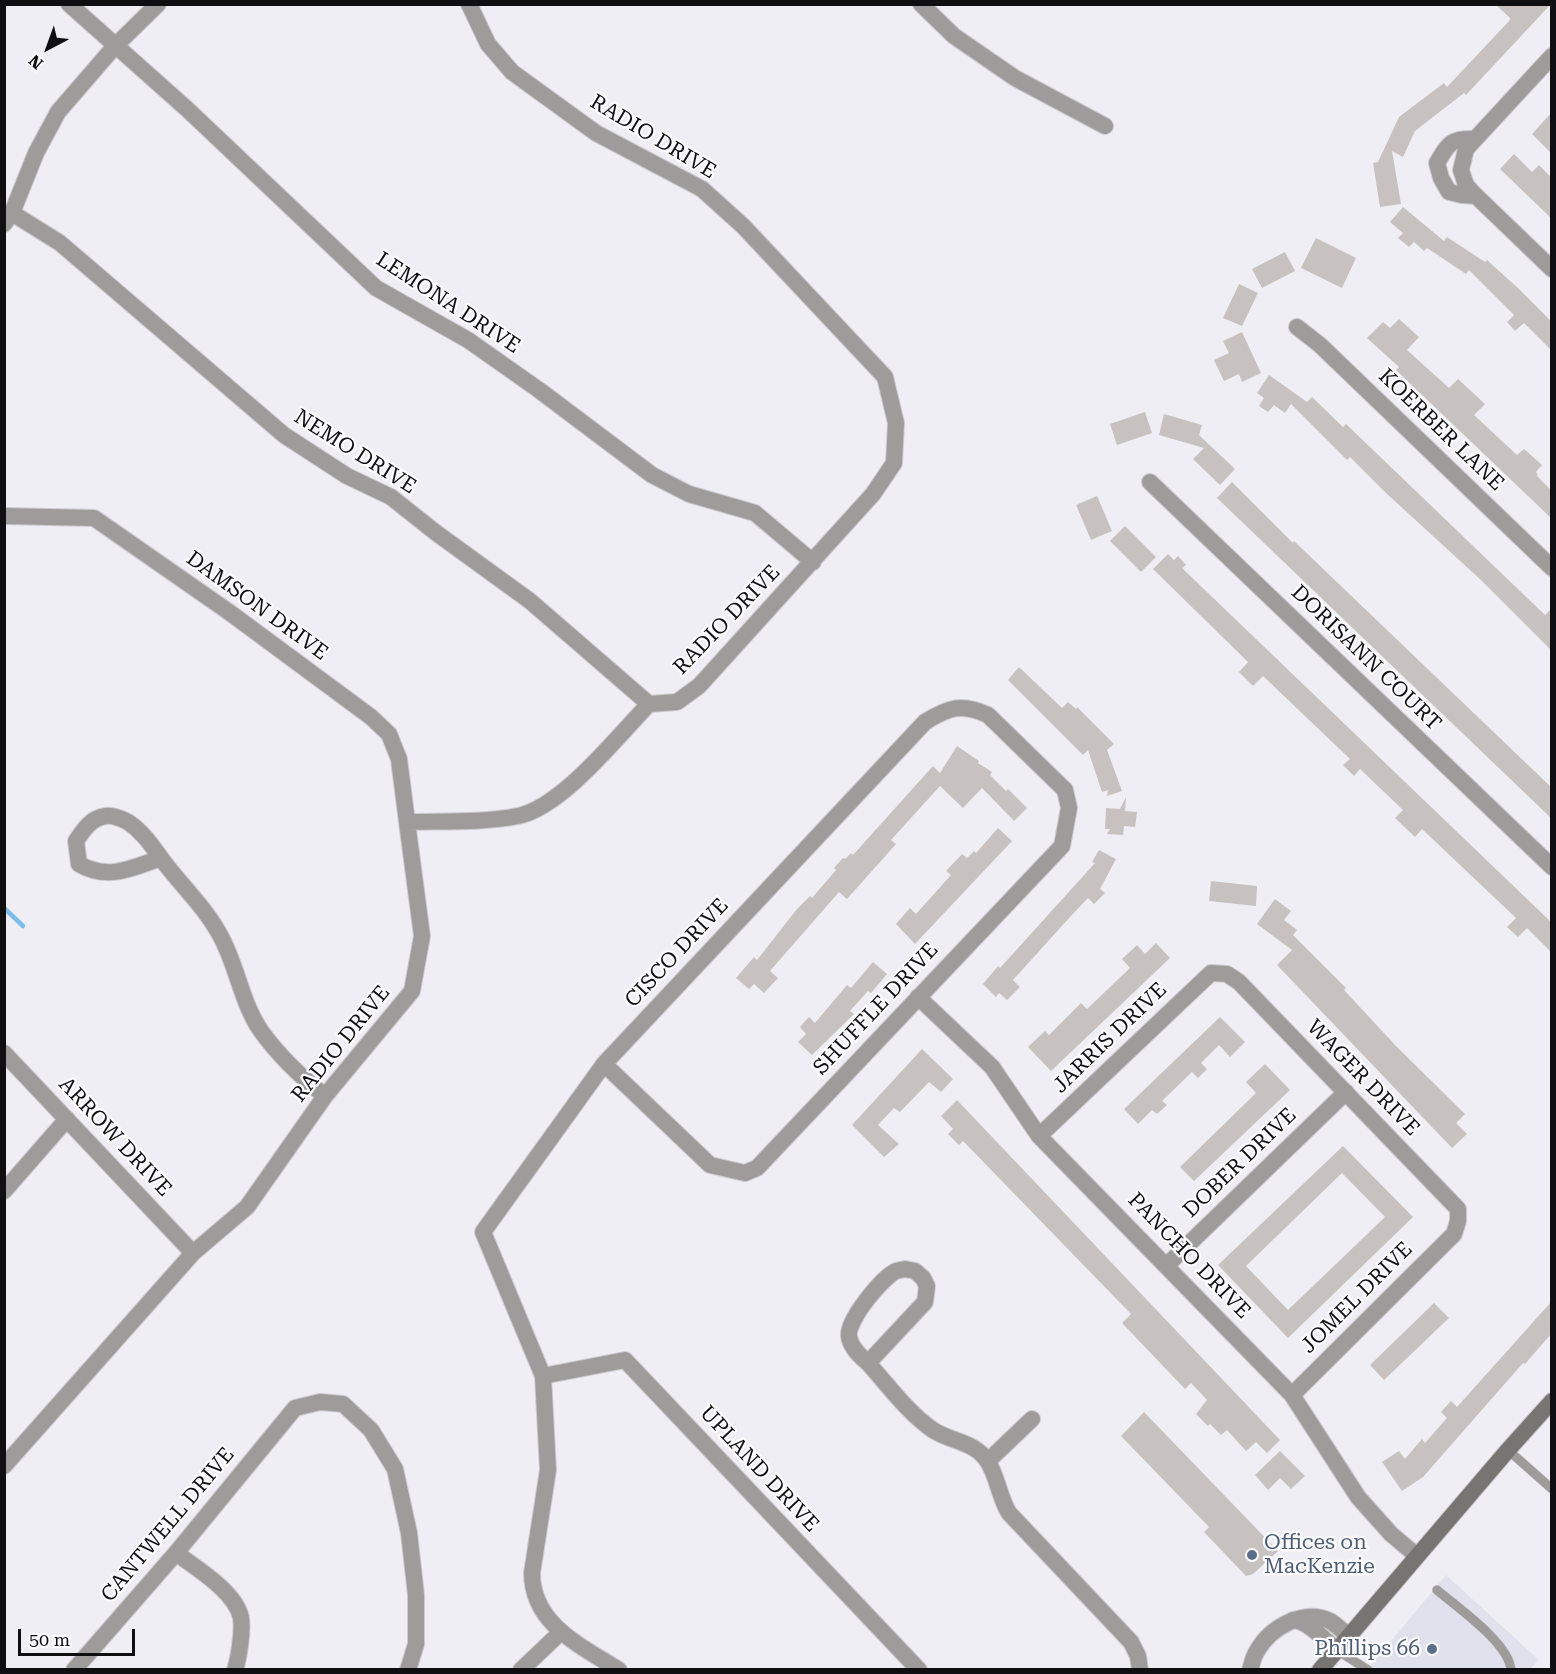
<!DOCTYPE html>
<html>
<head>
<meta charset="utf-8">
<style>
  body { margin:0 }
  #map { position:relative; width:1556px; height:1674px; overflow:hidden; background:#efeef4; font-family:"Roboto Serif",serif }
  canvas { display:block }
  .frame { position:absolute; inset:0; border:6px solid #0f0f11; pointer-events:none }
  .north { position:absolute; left:18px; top:18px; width:60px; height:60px; -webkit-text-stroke:4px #fcfcfe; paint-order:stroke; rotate:221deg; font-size:16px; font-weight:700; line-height:24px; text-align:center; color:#0f0f11 }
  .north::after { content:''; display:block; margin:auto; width:21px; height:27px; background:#0f0f11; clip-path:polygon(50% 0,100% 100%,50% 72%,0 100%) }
  .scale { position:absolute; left:18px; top:1629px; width:117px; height:27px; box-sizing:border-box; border:3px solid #0f0f11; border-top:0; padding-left:8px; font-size:18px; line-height:21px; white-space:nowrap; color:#0f0f11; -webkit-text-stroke:4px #fcfcfe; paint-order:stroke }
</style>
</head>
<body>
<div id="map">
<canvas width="1556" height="1674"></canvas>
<div class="frame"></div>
<div class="north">N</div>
<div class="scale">50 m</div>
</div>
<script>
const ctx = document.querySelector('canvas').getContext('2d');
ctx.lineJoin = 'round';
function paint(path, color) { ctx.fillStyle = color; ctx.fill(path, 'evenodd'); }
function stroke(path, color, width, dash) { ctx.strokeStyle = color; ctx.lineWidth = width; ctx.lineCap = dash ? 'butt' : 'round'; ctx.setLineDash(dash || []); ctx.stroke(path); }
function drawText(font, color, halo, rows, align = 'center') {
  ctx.font = font + ' "Roboto Serif",serif'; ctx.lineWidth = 4.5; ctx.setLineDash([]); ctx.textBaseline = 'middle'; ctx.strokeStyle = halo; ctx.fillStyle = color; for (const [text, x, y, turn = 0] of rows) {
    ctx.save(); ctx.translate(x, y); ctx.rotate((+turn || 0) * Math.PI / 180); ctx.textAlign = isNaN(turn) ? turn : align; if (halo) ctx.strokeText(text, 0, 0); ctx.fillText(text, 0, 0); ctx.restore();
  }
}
const built = new Path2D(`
  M1446 1575 1539 1660 1530 1669 1367 1670Z`);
const stream = new Path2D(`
  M4 908 23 926`);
const building = new Path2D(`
  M1495 4H1551L1466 95 1464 93 1415 131 1403 157 1392 151 1401 204 1380 207 1373 163 1378 162 1399 117 1444 83 1447 87 1510 20V18Z
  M1551 113V153L1532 134Z
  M1514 154 1532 172 1539 165 1551 177V218L1500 169Z
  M1403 207 1444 241 1447 237 1485 262 1487 260 1520 290 1551 321V350L1524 323 1515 331 1507 322 1514 315 1469 270 1466 274 1427 248 1424 251 1414 242 1409 247 1398 238 1403 233 1390 222Z
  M1316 238 1356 258 1342 288 1301 268Z
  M1285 252 1295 271 1262 288 1252 269Z
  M1239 284 1258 293 1242 326 1223 318Z
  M1399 319 1419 337 1407 350 1449 388 1458 379 1485 404 1474 415 1517 455 1524 449 1542 465 1536 472 1538 475 1537 476 1551 490V518L1396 370 1399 367 1367 338 1383 322 1390 328Z
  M1242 332 1261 373 1242 382 1239 374 1224 381 1214 360 1229 353 1223 341Z
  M1269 375 1307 402 1312 397 1343 427 1346 424 1545 615 1551 609V650L1482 581 1386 493 1350 457 1347 460 1291 404 1285 413 1274 405 1268 412 1259 406 1264 398 1257 393Z
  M1145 412 1152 433 1117 445 1110 424Z
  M1164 414 1202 425 1199 435 1235 469 1220 485 1193 459 1204 448 1159 435Z
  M1232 482 1293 543 1294 541 1551 787V818L1217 498Z
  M1097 496 1112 531 1091 540 1076 505Z
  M1125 526 1156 557 1141 572 1110 541Z
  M1168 554 1174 560 1178 556 1186 565 1182 568 1551 922V952L1527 928 1518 937 1507 927 1516 918 1422 829 1415 837 1395 818 1403 810 1360 769 1354 776 1343 765 1350 759 1263 676 1253 686 1239 672 1248 662 1153 569Z
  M1019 667 1062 708 1068 702 1076 709 1077 707 1114 744 1107 750 1122 791 1107 796 1108 790 1102 792 1088 750 1083 755 1008 680Z
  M957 746 979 761 978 763 992 772 990 775 1006 791 1008 789 1027 808 1014 821 982 788 963 808 940 786 891 840 896 844 847 899 839 892 770 971 778 978 764 993 754 984 749 989 736 978 754 957 757 960 797 909 810 896 812 898 836 870 834 868 843 858 845 859 851 853 853 855 933 766 940 773Z
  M1126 797 1125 811 1137 812 1135 827 1124 826 1123 835 1107 834 1110 829H1105L1106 808 1120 809Z
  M998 828 1012 841 915 944 896 924 910 908 916 914 951 875 946 871 962 854 967 858 974 851 976 853Z
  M1099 850 1116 859 1100 889 1105 893 1094 904 1088 898 1070 917 1013 980 1020 987 1007 1000 999 993 996 997 983 984 998 966 1000 968 1095 863 1092 862Z
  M1211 881 1257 886 1256 906 1209 901Z
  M1275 899 1291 911 1284 920 1297 930 1293 935 1346 988 1344 990 1397 1047 1465 1114 1456 1123 1467 1134 1452 1148 1277 965 1292 950 1257 924Z
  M1156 943 1170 958 1051 1071 1028 1047 1045 1031 1049 1035 1081 1003 1087 1009 1130 968 1122 959 1137 945 1145 954Z
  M873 962 887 974 871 993 868 991 850 1011 854 1014 812 1055 798 1042 806 1034 800 1027 809 1017 815 1023 847 985 851 988Z
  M1220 1017 1245 1042 1230 1057 1219 1045 1201 1063 1207 1069 1198 1078 1192 1072 1162 1101 1167 1105 1157 1114 1152 1110 1138 1124 1124 1109Z
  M922 1049 953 1079 941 1092 929 1082 900 1112 894 1108 878 1125 899 1144 884 1157 852 1125Z
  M1265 1064 1290 1090 1194 1181 1180 1167 1256 1093 1246 1082Z
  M957 1100 1280 1440 1267 1453 1256 1442 1246 1451 1227 1430 1221 1435 1210 1424 1208 1426 1196 1414 1207 1400 1191 1383 1185 1389 1122 1323 1131 1314 963 1141 959 1145 948 1134 953 1129 941 1116Z
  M1343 1146 1413 1217 1288 1338 1218 1265ZM1342 1173 1385 1217 1288 1310 1246 1266Z
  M1551 1302V1334L1525 1364 1523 1363 1423 1477 1402 1491 1382 1462 1399 1451 1405 1459 1422 1439 1425 1443 1447 1418 1441 1412 1451 1401 1457 1407Z
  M1434 1303 1449 1318 1384 1380 1370 1365Z
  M1144 1412 1278 1551 1253 1574 1246 1576 1204 1532 1209 1527 1121 1436Z
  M1280 1451 1305 1476 1291 1489 1280 1478 1268 1490 1255 1475Z`);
const service = new Path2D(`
  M1508 1450 1552 1489
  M1437 1590C1458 1608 1509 1643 1511 1670
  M1337 1650 1368 1670`);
const minor = new Path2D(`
  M69 4 187 109 376 288 468 340 539 390 652 475 689 494 755 513 813 562
  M921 4 954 36 1015 78 1105 126
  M1552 56 1466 149 1461 170 1466 185 1473 193 1552 269
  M1475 139C1452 138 1449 142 1437 163L1441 178 1449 192 1462 195 1475 196
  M12 213 60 243 284 435 347 476 391 497 435 532 530 601 649 704
  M4 224 12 213 36 153 58 112 115 46 158 4
  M1297 327 1320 345 1552 568
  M1150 482 1552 867
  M4 516 94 518 229 612 371 717 389 734 399 759 407 822
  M161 858C132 868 108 881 79 864L76 841C84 829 91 818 106 816 112 815 123 819 128 822 145 833 155 851 167 866 185 889 206 909 220 935 237 965 241 1002 261 1031 279 1056 301 1077 325 1096
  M918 997 992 1067 1039 1136 1292 1395 1358 1497 1391 1534 1417 1556
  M4 1053 193 1253
  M604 1064 710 1165 745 1173 757 1168 1062 846 1069 808 1065 790 988 715C962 703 949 707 925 722L604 1064 483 1232 543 1376 548 1470 532 1573C532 1624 581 1646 619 1670
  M1039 1136 1211 973 1227 974 1239 982 1458 1209V1221L1454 1234 1292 1395
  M4 1191 67 1119
  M1167 1265 1346 1092
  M905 1269 915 1271 923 1278 927 1286 925 1302 868 1363C860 1356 850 1347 849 1336 847 1320 882 1278 896 1271 896 1271 905 1269 905 1269Z
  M868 1363C887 1384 909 1414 933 1430 951 1442 975 1441 988 1462 998 1478 999 1497 1009 1513L1131 1642 1138 1656 1140 1670
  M543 1376 625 1360 919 1670
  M988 1461 1032 1419
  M4 1466 193 1253 247 1207 325 1096 412 991 422 936 407 822C444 821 482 823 518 816 562 807 617 737 649 704L677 702 699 686 873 494 894 463 896 423 885 377 743 226 702 189 596 133 512 72 488 44 469 4
  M176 1553C196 1568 236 1592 241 1618 243 1631 239 1657 235 1670
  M1293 1620C1309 1621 1325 1641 1337 1650
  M74 1670 176 1553 295 1408 320 1402 343 1404 371 1430 395 1469 409 1533 416 1595V1644L408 1670
  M521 1670 561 1632
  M1250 1670C1252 1664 1253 1657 1257 1651 1270 1628 1303 1608 1330 1621 1337 1625 1343 1632 1349 1636`);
const secondary = new Path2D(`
  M1320 1670 1508 1450 1552 1401`);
const markers = [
  [1252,1555,6,"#5c6f8a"],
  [1432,1649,6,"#5c6f8a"]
];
const streetNames = [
  ["RADIO DRIVE",653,137,31],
  ["LEMONA DRIVE",448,303,33],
  ["KOERBER LANE",1441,430,44],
  ["NEMO DRIVE",355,452,32],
  ["DAMSON DRIVE",257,606,36],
  ["RADIO DRIVE",727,620,-46],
  ["DORISANN COURT",1366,658,44],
  ["CISCO DRIVE",677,953,-47],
  ["SHUFFLE DRIVE",876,1009,-47],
  ["JARRIS DRIVE",1110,1038,-44],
  ["RADIO DRIVE",341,1044,-51],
  ["WAGER DRIVE",1363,1078,46],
  ["ARROW DRIVE",115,1137,47],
  ["DOBER DRIVE",1240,1163,-44],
  ["PANCHO DRIVE",1189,1256,46],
  ["JOMEL DRIVE",1357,1298,-45],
  ["UPLAND DRIVE",759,1469,47],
  ["CANTWELL DRIVE",168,1525,-50]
];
const serviceNames = [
  ["Offices on",1264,1543],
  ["MacKenzie",1264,1567],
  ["Phillips 66",1420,1649,"right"]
];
paint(built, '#e1e1ed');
stroke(stream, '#7dbdeb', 4.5);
paint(building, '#c7c2bf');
stroke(service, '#cbcad0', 10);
stroke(minor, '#cbcad0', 18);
stroke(secondary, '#cbcad0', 18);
stroke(service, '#9e9c9a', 9);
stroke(minor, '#9e9c9a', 16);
stroke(secondary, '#777572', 16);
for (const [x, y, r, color] of markers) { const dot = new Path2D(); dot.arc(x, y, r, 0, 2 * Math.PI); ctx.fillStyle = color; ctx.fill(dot); stroke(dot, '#fcfcfe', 2); }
drawText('21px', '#0f0f11', '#fcfcfe', streetNames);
drawText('21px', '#4e5e75', '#fcfcfe', serviceNames, 'left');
</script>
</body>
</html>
